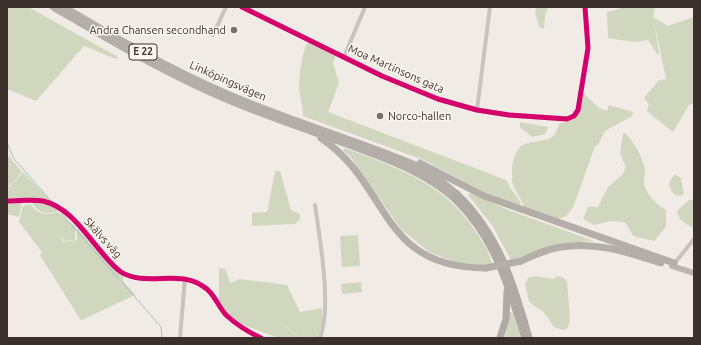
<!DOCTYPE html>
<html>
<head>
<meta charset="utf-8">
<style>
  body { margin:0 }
  #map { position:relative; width:701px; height:345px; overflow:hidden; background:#f0ebe5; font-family:Ubuntu,sans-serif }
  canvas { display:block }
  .frame { position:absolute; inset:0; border:8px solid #3b302b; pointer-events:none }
</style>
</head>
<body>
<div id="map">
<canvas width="701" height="345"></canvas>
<div class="frame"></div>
</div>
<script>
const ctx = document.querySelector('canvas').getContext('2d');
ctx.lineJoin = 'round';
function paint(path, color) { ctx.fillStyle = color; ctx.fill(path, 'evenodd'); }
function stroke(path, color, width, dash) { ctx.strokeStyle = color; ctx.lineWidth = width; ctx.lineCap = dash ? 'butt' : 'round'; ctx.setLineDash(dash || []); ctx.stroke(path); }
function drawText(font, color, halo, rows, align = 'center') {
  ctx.font = font + ' Ubuntu,sans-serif'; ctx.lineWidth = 3; ctx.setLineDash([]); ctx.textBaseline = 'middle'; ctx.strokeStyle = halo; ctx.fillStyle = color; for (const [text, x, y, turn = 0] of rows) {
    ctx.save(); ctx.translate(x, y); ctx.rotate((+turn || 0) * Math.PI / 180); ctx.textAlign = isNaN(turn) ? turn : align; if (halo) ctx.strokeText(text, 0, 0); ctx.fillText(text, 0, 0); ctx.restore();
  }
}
const green = new Path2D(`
  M7 7H28L118 57 116 59 84 46 36 101 7 89Z
  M537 7H548L545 16 544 29 539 27 535 12Z
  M620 7H655L653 17 659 53 658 55 648 40 634 42 608 38 607 12 619 9Z
  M653 17 668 26 694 17V103L689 105 673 132 647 111 649 104 644 98 659 80 666 79Z
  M308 42 336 56 333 63 339 83 328 112 506 180 511 189 521 202 520 206 483 192 424 160 303 116C303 106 299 95 299 85 300 71 301 54 308 42Z
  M583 93 599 108 607 111 609 105 633 112 632 116 605 131 598 145 595 146 573 208 566 216 559 219 524 208C522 195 511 192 512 174 513 128 543 150 555 134 557 131 558 126 560 123 581 121 580 111 583 93Z
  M520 122 548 127 545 134 532 137 520 127Z
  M623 133H625C634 142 642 156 645 169 646 175 642 181 645 187 648 197 658 205 666 210V227L654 241 633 236 625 222 611 221 594 225 583 219 588 207H598L608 187 623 174 626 167 620 154Z
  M345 148C397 168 445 183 476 232 483 243 490 252 492 265L458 263 429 252 401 229 349 155 343 151Z
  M7 154 22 172 11 185 7 186Z
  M275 171H280L291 210 300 214V219L295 224 252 226V213L267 212Z
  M23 172 51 201 58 211C41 216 39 212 29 199L7 198V187L11 186Z
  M674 175H676L681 178 684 194 681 196C672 195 671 192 669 183Z
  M471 193 508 210 594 241 564 243 511 260 492 225 468 195Z
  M694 199V228C685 223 679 222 677 211L689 200Z
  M7 203H22L19 217 7 214Z
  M30 204C40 215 44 216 58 212L76 227 75 240 64 241 60 233 63 242 77 240V228L109 264 123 274V281L135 295 82 320 80 319 40 255 42 252 19 222 23 206Z
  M358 235 360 266 342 267 340 236Z
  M219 268 225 269 230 283 240 279 287 285 300 312 322 308V325L318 338H302L270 316 301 338H278L244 325 229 315 219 300Z
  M536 276 553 279 558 276 564 278 567 282 570 318 568 328 563 330 554 327 543 311 534 306 529 301 525 284 528 278Z
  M361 282 362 292 342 294 341 284Z
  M509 312H512L521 338H505Z`);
const stream = new Path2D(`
  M7 143 14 159 52 202 58 205
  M61 213 118 278
  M122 282 161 327 162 337`);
const minor = new Path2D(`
  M213 35 226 7
  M344 57 365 7
  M477 110 490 7
  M574 116 578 110 588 48 585 7
  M7 201C19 201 32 199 43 201 68 207 83 230 98 248 105 256 112 266 121 272 145 287 177 270 201 285 214 292 217 305 226 315 237 325 248 332 261 338
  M315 205C320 240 332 307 320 338
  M674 264 694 239
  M180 338 185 278`);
const tertiary = new Path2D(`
  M242 7 382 76 438 99 477 110 509 115 567 119 574 116`);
const secondary = new Path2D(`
  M672 266 694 273`);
const trunk = new Path2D(`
  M53 7C113 42 173 78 238 104 275 119 314 132 352 146 389 160 424 172 454 198
  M64 7C116 38 169 69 225 93 286 120 351 138 413 164L437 178 457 194
  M321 138C392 186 378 268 486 268
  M420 163 484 196 674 263
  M521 261C534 255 547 249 561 247 596 241 629 253 661 263`);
const motorway = new Path2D(`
  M457 194C499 234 514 284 529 338
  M454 198C496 239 507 284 525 338
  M500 338 506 319 507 291`);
const trunkBridge = new Path2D(`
  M486 268 521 261`);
const cycleway = new Path2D(`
  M242 7 382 76 438 99 477 110 509 115 567 119 574 116 578 110 588 48 585 7
  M7 201C19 201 32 199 43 201 68 207 83 230 98 248 105 256 112 266 121 272 145 287 177 270 201 285 214 292 217 305 226 315 237 325 248 332 261 338`);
const markers = [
  [234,30,4,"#7a716c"],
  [380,116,4,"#7a716c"]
];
const shields = [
  [143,52,28]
];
const shieldNames = [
  ["E 22",143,52]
];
const poiNames = [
  ["Andra Chansen secondhand",226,30],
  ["Norco-hallen",388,116,"left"]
];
const streetNames = [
  ["Moa Martinsons gata",396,69,24],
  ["Linköpingsvägen",228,81,24],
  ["Skälvs väg",103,238,48]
];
paint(green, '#d1d6bf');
stroke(stream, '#a1c2c1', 1);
stroke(minor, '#c9c3be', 4);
stroke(tertiary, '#c9c3be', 5);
stroke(secondary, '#bab3ae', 6);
stroke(trunk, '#b4aea8', 7);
stroke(motorway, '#afaaa4', 7);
stroke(trunkBridge, '#b4aea8', 7);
stroke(cycleway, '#d6006c', 5);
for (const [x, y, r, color] of markers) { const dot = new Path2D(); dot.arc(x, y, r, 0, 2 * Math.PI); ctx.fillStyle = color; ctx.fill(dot); stroke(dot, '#fbf5ee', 1.5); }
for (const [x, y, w] of shields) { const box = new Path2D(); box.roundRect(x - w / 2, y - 8, w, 16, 3); ctx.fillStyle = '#fbf5ee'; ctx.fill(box); stroke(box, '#3b302b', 1); }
drawText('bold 10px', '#3b302b', null, shieldNames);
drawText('11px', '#3b302b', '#fbf5ee', poiNames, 'right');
drawText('11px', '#3b302b', '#fbf5ee', streetNames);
</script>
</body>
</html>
